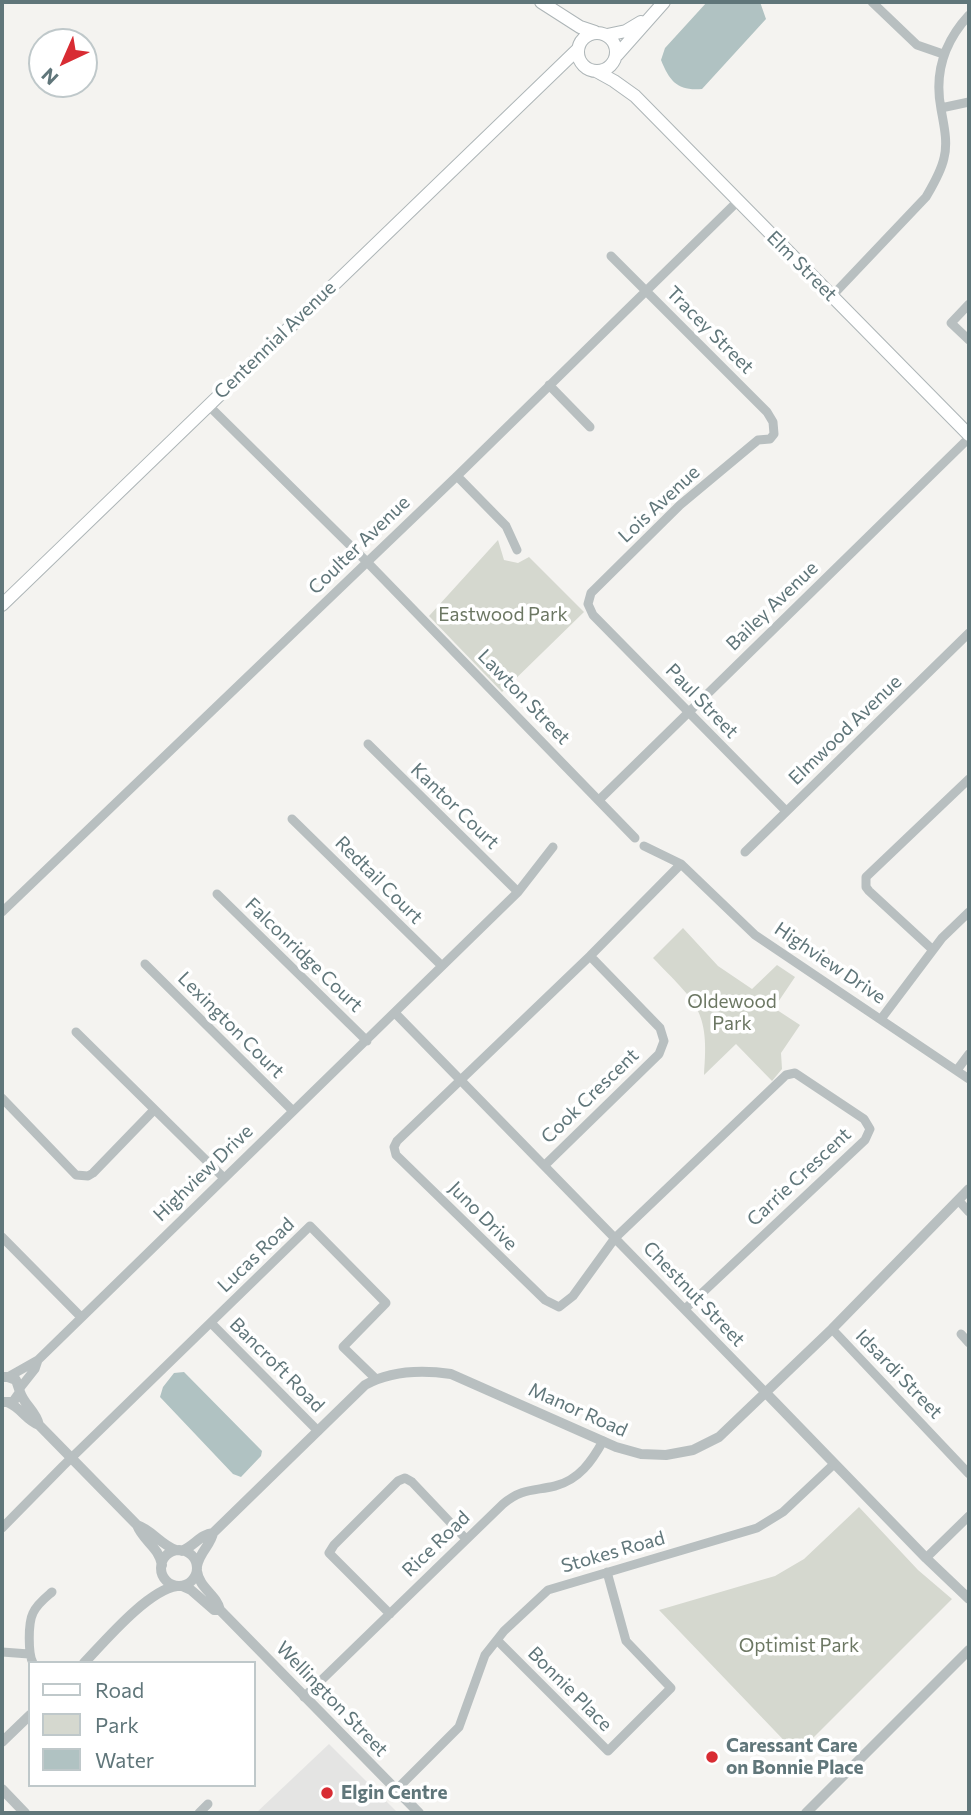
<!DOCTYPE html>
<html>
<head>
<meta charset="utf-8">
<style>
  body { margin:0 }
  #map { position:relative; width:971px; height:1815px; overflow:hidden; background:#f4f3f0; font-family:Commissioner,sans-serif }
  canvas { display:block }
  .frame { position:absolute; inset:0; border:4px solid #60767a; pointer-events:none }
  .legend { position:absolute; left:28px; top:1661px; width:228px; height:126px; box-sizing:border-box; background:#fff; border:2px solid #bfc8ca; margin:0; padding:9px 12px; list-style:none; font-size:21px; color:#60767a }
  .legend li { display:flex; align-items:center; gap:14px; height:35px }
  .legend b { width:35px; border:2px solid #bfc8ca }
  .north { position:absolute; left:28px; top:28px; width:70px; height:70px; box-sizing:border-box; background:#fff; border:2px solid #bfc8ca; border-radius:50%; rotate:224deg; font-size:19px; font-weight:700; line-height:28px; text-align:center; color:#60767a }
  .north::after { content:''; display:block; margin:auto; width:24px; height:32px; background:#d82c33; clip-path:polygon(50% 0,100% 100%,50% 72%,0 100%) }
</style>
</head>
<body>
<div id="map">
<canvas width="971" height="1815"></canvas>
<div class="frame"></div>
<ul class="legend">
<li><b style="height:9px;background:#fff"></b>Road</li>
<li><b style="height:19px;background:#d5d8cf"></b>Park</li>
<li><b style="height:19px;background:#b0c2c2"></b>Water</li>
</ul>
<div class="north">N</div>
</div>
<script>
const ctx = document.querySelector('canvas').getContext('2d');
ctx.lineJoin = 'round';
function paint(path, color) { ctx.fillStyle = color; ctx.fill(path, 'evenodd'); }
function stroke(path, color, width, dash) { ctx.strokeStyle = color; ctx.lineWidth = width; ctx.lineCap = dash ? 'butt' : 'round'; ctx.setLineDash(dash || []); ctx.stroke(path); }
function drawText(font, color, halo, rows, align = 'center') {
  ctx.font = font + ' Commissioner,sans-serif'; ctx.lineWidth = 7; ctx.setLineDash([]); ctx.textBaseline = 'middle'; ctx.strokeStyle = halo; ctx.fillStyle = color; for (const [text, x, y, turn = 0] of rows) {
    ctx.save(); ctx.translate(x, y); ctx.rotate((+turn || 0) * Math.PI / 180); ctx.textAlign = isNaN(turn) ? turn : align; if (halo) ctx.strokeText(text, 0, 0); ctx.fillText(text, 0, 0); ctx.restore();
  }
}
const built = new Path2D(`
  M329 1744 398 1813H256Z`);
const green = new Path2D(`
  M498 540 504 560 518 563 529 557 584 612 502 692 429 616Z
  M683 928 718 966 752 989 777 965 795 977 774 1008 800 1025 781 1053 782 1069 772 1081 736 1044 704 1075C710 1009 696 1003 653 958Z
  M859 1507 918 1570 952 1599 797 1754 659 1610 775 1576 804 1559Z`);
const water = new Path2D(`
  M707 2H760L766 19 702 89C678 91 670 82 661 60L665 48Z
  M184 1372 262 1451 261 1456 241 1477 233 1474 160 1397 163 1387 174 1373Z`);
const minor = new Path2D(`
  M872 2 917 45 943 54
  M941 108 969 102
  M611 256 767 412 773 422 774 434 770 439 758 440 680 505 591 593 588 604 593 615 786 811
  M832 296 926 197C933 185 941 172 944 158 948 142 944 126 941 109 934 73 944 42 969 15
  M969 304 951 323 969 340
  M549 385 590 427
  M208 405 367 562 635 838
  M457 476 506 526 517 550
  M368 744 518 892
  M599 800 969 438
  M292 819 442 966
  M644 846 681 864
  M745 852 969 633
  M217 894 367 1041
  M2 912 457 476 738 201
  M933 950 869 891 866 887V877L969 779
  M145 964 292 1110
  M395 1013 766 1393
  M881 1019 942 938 969 912
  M76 1032 224 1178
  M957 1070 969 1054
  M2 1098 76 1175 88 1176 93 1173 153 1111
  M545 1165 659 1054 664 1041 660 1028 590 956
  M959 1201 969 1212
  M2 1237 81 1317
  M685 1309 865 1140 870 1129 864 1119 795 1073 786 1075 615 1238 573 1296 559 1307 545 1300 396 1155 394 1147 397 1141 590 956 681 864 755 935 969 1079
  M211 1323 318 1431
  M832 1329 969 1474
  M961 1334 969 1343
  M8 1377 38 1360 518 892 553 847
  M20 1388 35 1369 38 1360
  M2 1528 63 1466 310 1226 386 1303 343 1347 376 1379
  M926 1558 969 1516
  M390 1614 329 1553 334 1545 398 1481 405 1478 412 1482 466 1539
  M497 1640 608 1751 671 1688 626 1641 607 1572
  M2 1652 29 1654
  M33 1663C28 1654 28 1623 33 1613 37 1604 45 1598 52 1592
  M304 1697 503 1504C522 1488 534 1491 555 1486 579 1480 592 1461 603 1441
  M396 1790 459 1727 485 1655 504 1631 548 1590 757 1528 783 1512 834 1464
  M199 1813 208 1804`);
const tertiary = new Path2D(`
  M2 1377H8L16 1380 20 1392 13 1402H2
  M20 1392C24 1405 36 1411 39 1425
  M766 1393 926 1558 969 1599
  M9 1403C21 1408 27 1421 39 1425L137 1525C143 1541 159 1547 162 1565
  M137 1525C152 1530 161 1545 176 1550
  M161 1568a18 18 0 1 1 36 0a18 18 0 1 1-36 0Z
  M182 1551C194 1546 201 1534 213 1533L365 1385C390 1371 423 1370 451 1374L616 1447 641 1454 666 1455 693 1450 719 1437 832 1329 969 1189
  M197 1566C200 1551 211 1545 213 1533
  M197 1571C199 1588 217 1595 220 1610L419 1813
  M182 1586 191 1590 214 1610H220
  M84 1663C105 1641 148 1590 177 1586
  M2 1742 30 1715
  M2 1789 25 1813
  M806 1813 969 1650`);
const secondary = new Path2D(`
  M541 2 580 27 595 32
  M578 52a19 19 0 1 1 38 0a19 19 0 1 1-38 0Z
  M607 35 626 31 641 22
  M617 55 664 2
  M596 71 614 81 635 96 969 435
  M2 605 578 49`);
const markers = [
  [712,1757,7,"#d82c33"],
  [327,1793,7,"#d82c33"]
];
const streetNames = [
  ["Elm Street",802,266,45],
  ["Tracey Street",710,330,45],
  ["Centennial Avenue",275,340,-44],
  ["Lois Avenue",659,504,-43],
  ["Coulter Avenue",359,545,-44],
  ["Bailey Avenue",772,606,-44],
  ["Lawton Street",524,697,46],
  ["Paul Street",702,701,46],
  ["Elmwood Avenue",845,730,-44],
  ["Kantor Court",455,806,44],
  ["Redtail Court",379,880,45],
  ["Falconridge Court",304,955,44],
  ["Highview Drive",830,963,34],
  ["Lexington Court",231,1025,45],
  ["Cook Crescent",590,1096,-44],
  ["Highview Drive",203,1173,-44],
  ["Carrie Crescent",799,1177,-43],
  ["Juno Drive",483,1216,45],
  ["Lucas Road",256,1255,-44],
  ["Chestnut Street",694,1294,46],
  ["Bancroft Road",277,1365,45],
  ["Idsardi Street",899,1374,46],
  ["Manor Road",578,1410,24],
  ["Rice Road",436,1544,-44],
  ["Stokes Road",613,1552,-16],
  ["Bonnie Place",570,1689,45],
  ["Wellington Street",332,1699,46]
];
const parkNames = [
  ["Eastwood Park",503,615],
  ["Oldewood",732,1002],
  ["Park",732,1024],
  ["Optimist Park",799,1646]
];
const poiNames = [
  ["Caressant Care",726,1746],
  ["on Bonnie Place",726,1768],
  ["Elgin Centre",341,1793]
];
paint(built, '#e4e4e3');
paint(green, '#d5d8cf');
paint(water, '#b0c2c2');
stroke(secondary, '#adb5b7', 14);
stroke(minor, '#b8bfc0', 9);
stroke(tertiary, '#b8bfc0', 10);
stroke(secondary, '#fff', 12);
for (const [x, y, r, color] of markers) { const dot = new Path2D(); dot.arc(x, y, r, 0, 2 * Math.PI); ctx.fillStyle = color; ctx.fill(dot); stroke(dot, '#fff', 2.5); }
drawText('19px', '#60767a', '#fff', streetNames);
drawText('19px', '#6c7763', '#fff', parkNames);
drawText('bold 19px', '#60767a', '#fff', poiNames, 'left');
</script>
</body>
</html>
